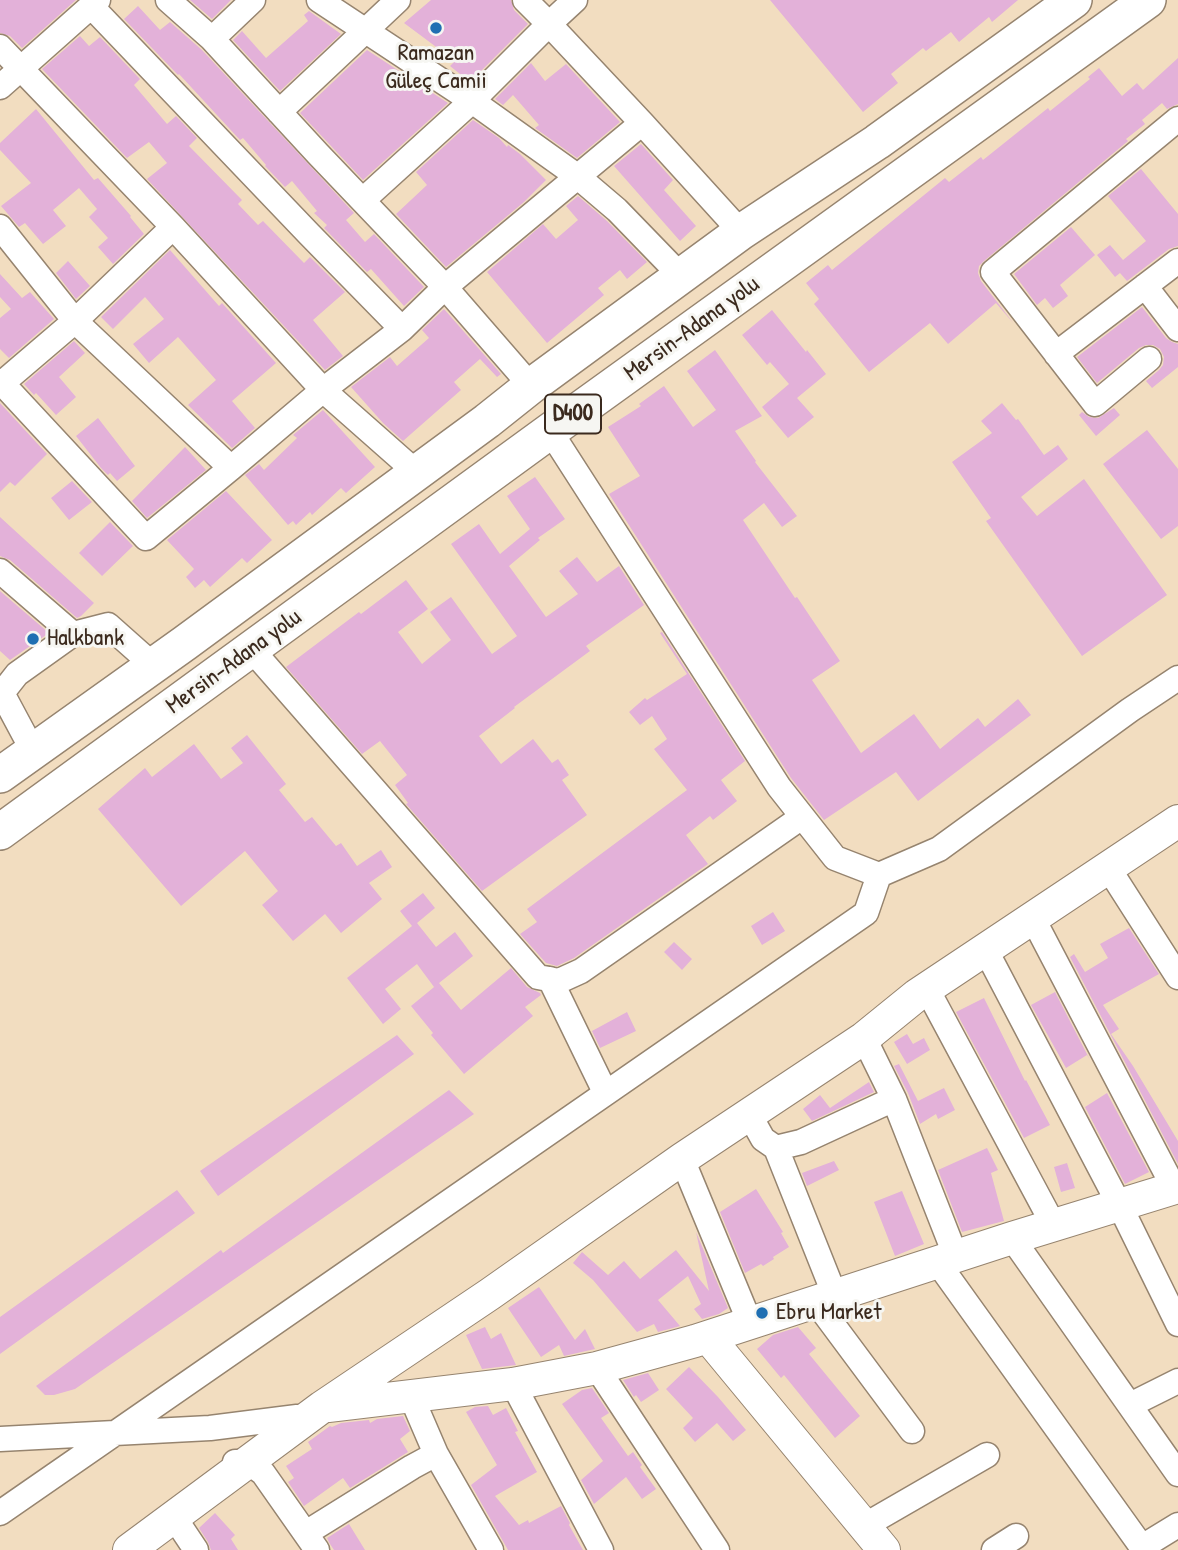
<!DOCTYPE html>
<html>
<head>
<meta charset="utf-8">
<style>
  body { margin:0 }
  canvas { display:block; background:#f2ddc0 }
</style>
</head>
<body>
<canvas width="1178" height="1550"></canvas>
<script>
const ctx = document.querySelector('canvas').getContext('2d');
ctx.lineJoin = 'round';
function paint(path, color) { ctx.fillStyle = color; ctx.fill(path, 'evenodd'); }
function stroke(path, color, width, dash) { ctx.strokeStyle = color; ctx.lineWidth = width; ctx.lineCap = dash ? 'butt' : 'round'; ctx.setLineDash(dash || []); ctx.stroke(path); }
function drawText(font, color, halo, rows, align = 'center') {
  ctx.font = font + ' "Patrick Hand",sans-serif'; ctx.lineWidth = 6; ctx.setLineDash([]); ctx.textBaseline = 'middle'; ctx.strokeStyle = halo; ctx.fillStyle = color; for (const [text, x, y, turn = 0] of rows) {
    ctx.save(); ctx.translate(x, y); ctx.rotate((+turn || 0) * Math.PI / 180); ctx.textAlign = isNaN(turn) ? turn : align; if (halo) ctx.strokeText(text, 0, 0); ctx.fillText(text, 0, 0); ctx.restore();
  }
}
const building = new Path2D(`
  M0 0H76L22 48 10 36 0 33Z
  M190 0H231L212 19Z
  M431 0H511L514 10 528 24 470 82 450 66 455 61 404 23Z
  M770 0H1018L992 22 989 17 959 42 951 32 926 51 923 48 891 74 898 83 863 112Z
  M138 6 160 30 170 22 202 50 354 213 346 220 365 242 374 234 424 287 404 306 371 269 367 272 324 228 327 225 314 213 317 211 292 181 285 187 265 166 266 165 243 138 240 140 179 74 178 75 124 19Z
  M309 11 341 34 280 91 233 40 242 31 266 58 308 21 304 15Z
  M80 36 89 46 100 37 140 79 134 85 167 124 176 116 197 138 189 146 242 200 238 204 258 225 263 221 304 263 310 257 345 292 313 320 343 356 325 370 147 179 167 163 149 142 127 158 42 69Z
  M367 50 448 103 363 180 300 113Z
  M1178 58V104L1167 109 1162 103 1142 120 1145 124 1126 139 1128 141 984 261 979 266 978 273 981 281 1014 324 996 303 948 344 930 323 869 372 814 304 819 299 806 283 828 265 832 270 945 178 949 182 981 157 983 160 1048 108 1050 111 1090 79 1088 77 1099 68 1122 96 1137 83 1143 90Z
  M531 63 545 81 566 64 620 122 577 158 535 128 539 125 513 95 503 105 495 99Z
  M36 109 94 180 98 178 131 216 130 217 144 234 113 264 98 247 108 238 89 217 97 209 79 188 53 210 66 226 43 244 25 223 19 227 1 206 31 183 0 150V143Z
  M473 120 499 138 507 147 508 145 520 154 546 180 524 202 446 267 396 214 427 185 416 172Z
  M641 144 673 180 664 190 696 226 680 241 614 166Z
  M1141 169 1178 214V246L1169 249 1127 281 1120 273 1115 277 1097 255 1110 245 1123 260 1146 241 1108 196Z
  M578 196 607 221 647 262 627 279 620 270 598 288 604 295 547 343 487 272 543 224 556 239 578 220 566 206Z
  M1071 227 1095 255 1060 285 1068 296 1053 308 1045 298 1037 305 1014 274Z
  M170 250 219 306 222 303 276 363 232 401 255 428 232 448 188 405 216 380 178 337 149 363 133 344 164 319 145 297 113 329 101 317Z
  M68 261 90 286 76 299 56 273Z
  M0 274 22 298 30 292 54 319 9 358 0 349V318L11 309 0 297Z
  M1142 307 1166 338 1172 342 1178 344V367L1152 388 1146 381 1159 370 1163 365 1164 357 1160 349 1153 345H1146L1139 348 1097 383 1077 357Z
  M444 309 501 374 497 377 480 359 454 382 461 390 403 441 383 423 351 387 390 357 397 366 429 338 422 330Z
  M772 310 806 352 807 350 826 374 797 398 814 417 788 438 762 407 789 384 770 362 767 365 742 335Z
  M74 341 85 353 59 377 76 397 56 415 36 393 34 395 24 384Z
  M715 350 762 416 735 431 756 461 755 462 797 516 782 527 764 503 743 520 795 598 797 597 840 661 812 680 861 753 914 714 940 749 978 718 985 727 1018 699 1031 715 918 801 896 772 824 820 791 778 609 494 640 476 608 427 641 406 639 404 664 386 693 427 716 410 687 371Z
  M0 403 47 454 15 486 10 482 0 492Z
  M1002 403 1016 420 1018 419 1044 455 1058 445 1068 459 1021 497 1037 516 1084 479 1167 595 1082 656 986 521 991 518 952 462 992 433 981 421Z
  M1114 408 1120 415 1096 436 1079 415 1082 412 1089 417 1098 418Z
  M323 410 375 467 346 493 341 488 312 515 310 512 296 525 293 521 288 525 245 475 259 464 264 470 297 438 293 435Z
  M98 418 135 466 117 481 110 473 108 475 101 468 76 436Z
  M1147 430 1178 469V526L1161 539 1103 464Z
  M185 447 206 470 147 518 132 501Z
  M535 477 565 519 538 538 540 540 509 566 546 617 578 594 559 571 577 557 597 582 619 566 644 605 586 646 590 651 514 707 515 708 479 736 501 764 533 739 552 763 558 759 569 775 562 780 587 815 482 891 406 804 408 803 395 785 407 775 380 741 362 754 286 667 359 612 361 614 406 580 428 609 398 632 422 664 451 640 430 612 451 597 492 654 517 636 451 544 479 524 500 554 530 529 507 496Z
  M72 481 92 502 69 520 51 498Z
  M226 491 272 540 247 563 242 558 210 587 204 580 195 588 186 577 194 569 167 540Z
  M0 517 94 603 81 616 77 618 10 560 0 556Z
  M110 522 133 546 102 576 79 553Z
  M0 591 49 633 10 660 0 651Z
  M662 632 745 761 721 780 737 801 713 820 710 816 686 835 708 864 574 958 557 966 546 963 520 934 537 922 527 909 687 790 654 749 667 739 652 716 640 725 629 712 645 698 647 700 687 674 660 633Z
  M247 735 286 784 279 790 305 822 312 817 336 846 341 843 357 866 381 850 392 867 369 883 382 899 341 933 325 914 293 941 262 905 278 891 245 851 181 906 98 809 145 768 152 777 194 744 221 779 243 763 231 748Z
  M423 893 435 908 417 923 436 947 455 932 473 956 434 987 417 964 385 989 401 1009 383 1024 347 978 412 926 400 911Z
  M773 912 785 931 762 945 751 926Z
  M1129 928 1159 974 1103 1005 1119 1029 1111 1034 1133 1066 1178 1141V1164L1070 957 1074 954 1085 972 1108 958 1100 944Z
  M674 942 692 959 682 970 664 952Z
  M511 968 527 987 540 993 541 995 525 1007 533 1016 464 1074 431 1035 433 1033 411 1006 439 983 461 1010Z
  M1055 992 1090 1060 1087 1055 1066 1068 1031 1005Z
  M984 998 1025 1081 1026 1080 1050 1125 1024 1138 956 1012Z
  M627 1012 636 1031 600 1048 592 1031Z
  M907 1034 913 1044 924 1038 930 1050 907 1064 894 1042Z
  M397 1035 414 1054 218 1196 200 1171Z
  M899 1064 918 1101 944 1088 955 1110 938 1119 936 1114 920 1124 908 1093 894 1066Z
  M869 1082 874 1092 812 1121 803 1109 820 1095 830 1108Z
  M449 1090 474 1114 75 1389 54 1395H45L36 1386 221 1250 223 1253Z
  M1107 1093 1149 1172 1125 1184 1085 1107Z
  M987 1148 998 1170 991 1173 1004 1221 962 1232 938 1170Z
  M834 1161 839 1170 807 1186 802 1173Z
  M1067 1163 1075 1188 1061 1192 1054 1167Z
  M756 1189 783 1232 781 1233 789 1247 773 1257 774 1259 763 1266 761 1264 745 1273 720 1212Z
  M177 1190 195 1213 0 1354V1317Z
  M902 1191 924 1244 895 1256 874 1202Z
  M696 1232 728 1308 719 1314 702 1319 694 1309 701 1304 688 1276 658 1300 680 1326 658 1332 654 1324 637 1332 593 1280 573 1263 582 1252 608 1275 624 1261 640 1279 676 1250 709 1291Z
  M539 1287 575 1340 585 1329 595 1349 564 1356 559 1345 541 1357 508 1308Z
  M485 1327 491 1339 501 1333 516 1365 482 1369 466 1335Z
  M798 1327 816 1348 809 1354 860 1416 835 1438 784 1375 781 1378 757 1349 773 1335Z
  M689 1367 718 1397 746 1430 733 1441 717 1423 695 1442 683 1428 693 1418 666 1389Z
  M648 1373 659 1390 641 1402 636 1395 634 1397 623 1380Z
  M592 1388 609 1413 601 1418 628 1456 633 1452 642 1465 640 1467 656 1489 642 1499 626 1477 594 1504 581 1480 603 1461 562 1404 582 1390Z
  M488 1406 493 1415 506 1408 518 1431 515 1432 537 1472 495 1496 519 1525 528 1520 529 1523 561 1506 570 1523 569 1525 583 1550H508L471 1485 497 1465 466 1412 475 1407Z
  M403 1416 410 1431 400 1439 408 1452 350 1488 343 1478 304 1506 288 1482 294 1478 286 1466 312 1449 308 1442 330 1426 332 1427 341 1423 369 1420 370 1423 377 1419Z
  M215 1513 235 1535 231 1539 238 1550H211L208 1542 199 1528Z
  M349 1524 365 1550H334L330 1544 327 1538Z`);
const minor = new Path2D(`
  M168 0 212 39 318 154 445 287 531 386
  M319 0 472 101 577 176 617 210 681 276
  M525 0 549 24 642 123 741 232
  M212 39 253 0
  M0 47 173 227 323 390 417 473
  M0 87 98 0
  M279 112 398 0
  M363 200 472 101 549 24 575 0
  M0 227 75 321 231 468
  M1145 286 1178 329
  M402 329 445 287 642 123
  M1056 354 1178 261
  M1149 359 1095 404 993 272 1178 119
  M0 381 146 538 231 468 323 390 402 329 309 234 91 6
  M0 385 75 321 173 227
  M550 431 779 787 835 858 879 875 939 849 1130 710 1178 678
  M0 571 73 634 108 625 153 665
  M252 650 538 977 559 981 581 971 802 817
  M0 693H2L33 751
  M2 693 17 674 73 634
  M1116 880 1178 977
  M1040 932 1174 1188
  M993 964 1120 1206 1178 1324
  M550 979 605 1092
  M934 1002 1054 1226
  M864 1038 894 1099 956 1257
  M749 1114 763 1139 776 1148 835 1296
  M776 1148 801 1142 894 1099
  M682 1159 750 1323
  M1012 1238 1178 1474
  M938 1263 1144 1550
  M816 1302 912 1431
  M597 1368 717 1550
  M513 1384 601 1550
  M411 1396 436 1454 491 1550
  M1130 1405 1178 1381
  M0 1439 210 1428 297 1417
  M235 1462H248L263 1473 317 1550
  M0 1513 866 913 879 875
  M174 1517 196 1550
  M864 1526 987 1455
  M306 1533 412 1467 436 1454
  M1142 1547 1178 1525
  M994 1550 1016 1536`);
const major = new Path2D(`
  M708 1337 884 1550
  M328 1406 513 1384 597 1368 695 1341 1012 1238 1178 1187
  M129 1550 322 1407 490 1294 682 1159 864 1038 917 995 1178 821`);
const highway = new Path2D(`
  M0 775 185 643 487 421 531 386 741 232 877 142 1074 0
  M0 832 550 431 1148 0`);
const markers = [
  [436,28,7,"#1f6fb2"],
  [33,639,7,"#1f6fb2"],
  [762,1313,7,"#1f6fb2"]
];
const shields = [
  [573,414,56]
];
const shieldNames = [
  ["D400",573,414]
];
const poiNames = [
  ["Ramazan",436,54,"center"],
  ["Güleç Camii",436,82,"center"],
  ["Halkbank",47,639],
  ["Ebru Market",776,1313]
];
const streetNames = [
  ["Mersin-Adana yolu",692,329,-36],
  ["Mersin-Adana yolu",234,662,-36]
];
paint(building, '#e3b1d9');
stroke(minor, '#96846f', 27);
stroke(major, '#96846f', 34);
stroke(highway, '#96846f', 38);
stroke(minor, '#fff', 24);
stroke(major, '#fff', 32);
stroke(highway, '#fff', 35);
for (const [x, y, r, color] of markers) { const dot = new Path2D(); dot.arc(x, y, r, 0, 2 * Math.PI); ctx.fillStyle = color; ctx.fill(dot); stroke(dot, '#f6f6f2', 2.5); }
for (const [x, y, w] of shields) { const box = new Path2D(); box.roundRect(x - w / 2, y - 19.5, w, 39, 5); ctx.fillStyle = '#f6f6f2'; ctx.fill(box); stroke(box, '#3b2a1e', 2); }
drawText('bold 23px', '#3b2a1e', null, shieldNames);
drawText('24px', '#3b2a1e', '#f6f6f2', poiNames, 'left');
drawText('24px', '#3b2a1e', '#f6f6f2', streetNames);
</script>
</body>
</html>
